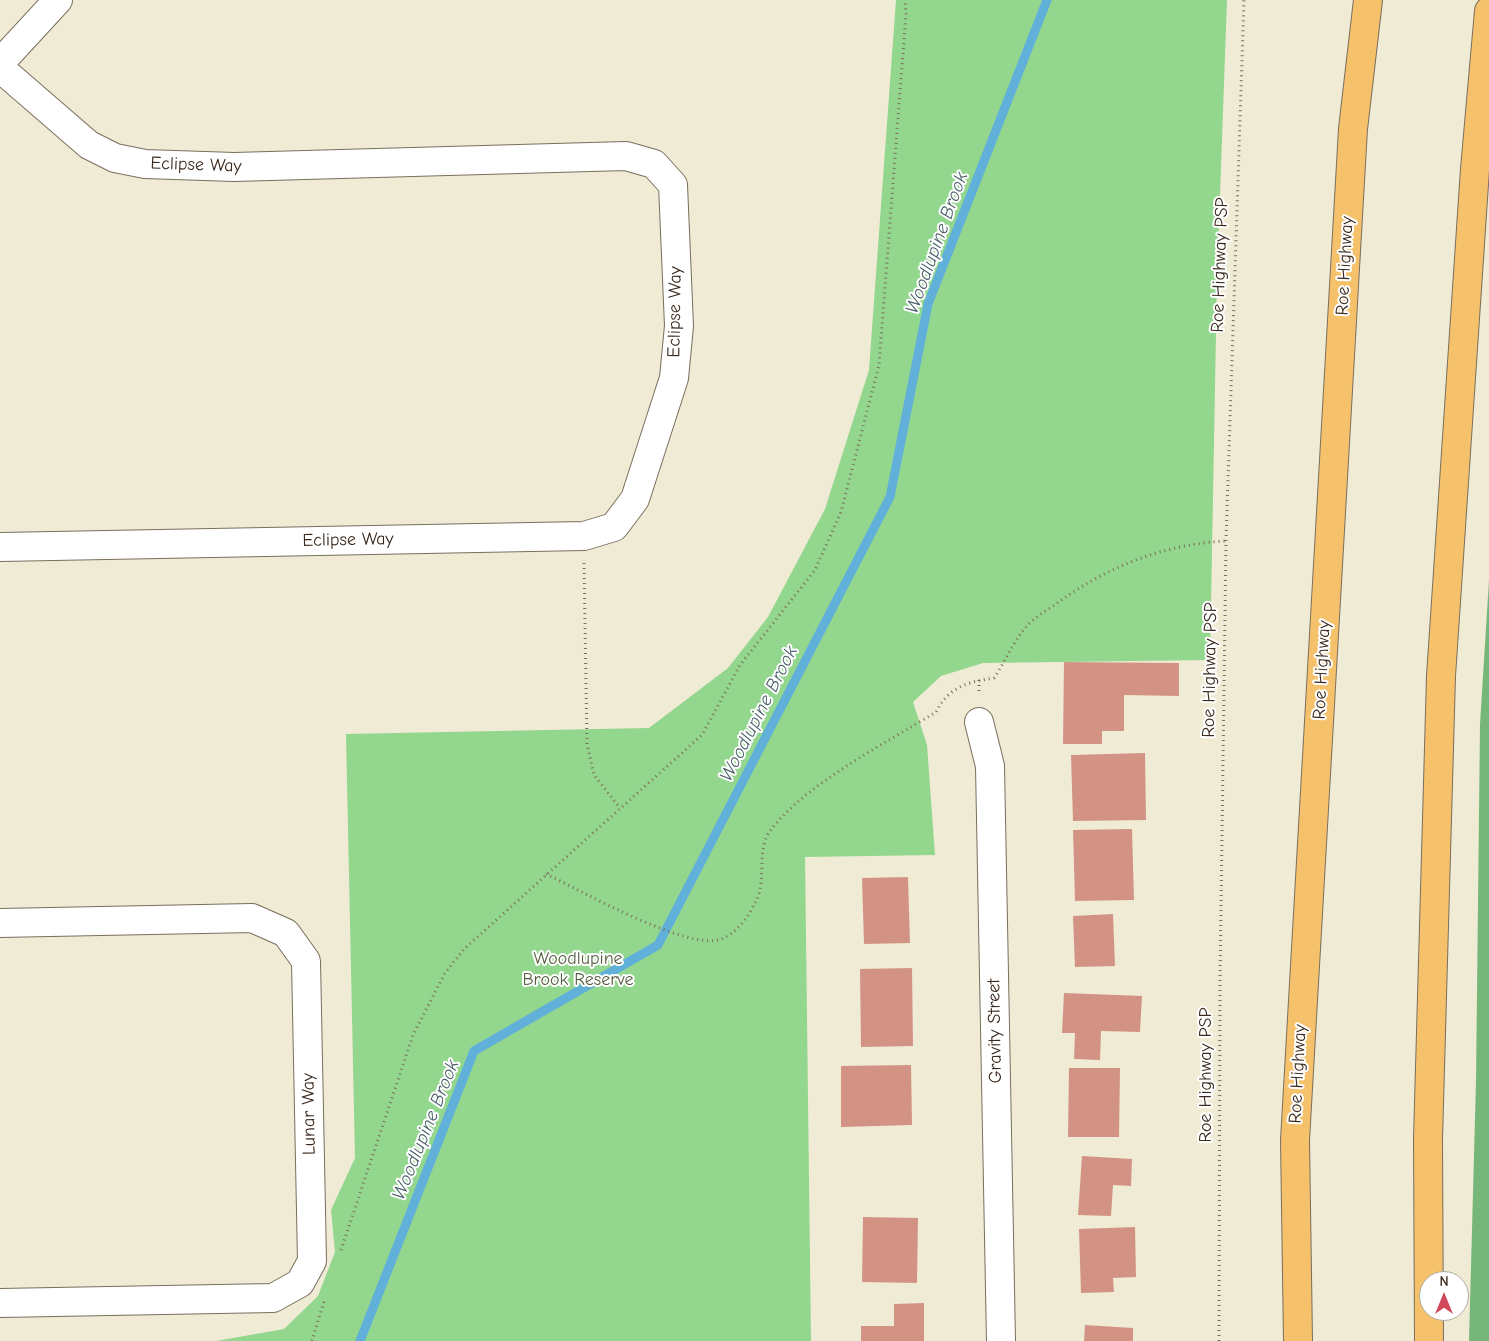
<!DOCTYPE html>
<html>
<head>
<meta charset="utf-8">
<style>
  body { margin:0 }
  #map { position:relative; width:1489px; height:1341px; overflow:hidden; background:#f0ebd4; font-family:"Comic Neue",sans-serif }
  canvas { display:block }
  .north { position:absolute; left:1419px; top:1271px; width:50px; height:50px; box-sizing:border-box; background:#fff; border:1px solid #b1aaa5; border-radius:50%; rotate:0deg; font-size:14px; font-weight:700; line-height:20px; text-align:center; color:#3b2a1e }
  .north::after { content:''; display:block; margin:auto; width:18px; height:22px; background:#d1495b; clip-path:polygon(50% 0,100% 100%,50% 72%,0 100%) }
</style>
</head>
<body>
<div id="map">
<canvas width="1489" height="1341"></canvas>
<div class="north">N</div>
</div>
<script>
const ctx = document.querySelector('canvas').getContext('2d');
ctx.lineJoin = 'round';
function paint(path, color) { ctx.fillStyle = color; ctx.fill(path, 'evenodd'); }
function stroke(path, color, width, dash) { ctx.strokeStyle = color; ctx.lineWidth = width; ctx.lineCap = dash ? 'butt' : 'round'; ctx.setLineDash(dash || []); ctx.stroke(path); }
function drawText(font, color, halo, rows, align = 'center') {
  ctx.font = font + ' "Comic Neue",sans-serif'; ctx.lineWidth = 4; ctx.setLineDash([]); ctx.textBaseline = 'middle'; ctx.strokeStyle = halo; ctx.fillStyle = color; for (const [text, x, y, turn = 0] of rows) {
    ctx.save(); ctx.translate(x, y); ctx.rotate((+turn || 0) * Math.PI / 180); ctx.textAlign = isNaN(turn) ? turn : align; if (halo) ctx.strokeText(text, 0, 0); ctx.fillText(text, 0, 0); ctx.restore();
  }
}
const green = new Path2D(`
  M896 0H1227L1217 278 1210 660 983 663 941 676 913 702 927 745 935 855 805 857 811 1341H216L284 1329 318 1296 335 1252 331 1210 355 1158 346 734 649 728 728 668 768 617 825 509 869 370Z`);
const forest = new Path2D(`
  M1489 580V1341H1469L1476 1081 1480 724Z`);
const stream = new Path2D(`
  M360 1341 474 1051 658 945 890 497 928 304 1047 0`);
const building = new Path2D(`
  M1064 662 1179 663V696L1124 695V731H1102V744H1063Z
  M1145 753 1146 820 1073 821 1071 755Z
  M1132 829 1134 900 1075 901 1073 830Z
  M908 877 910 943 864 944 862 878Z
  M1113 914 1115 966 1075 967 1073 916Z
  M912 968 913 1046 861 1047 860 969Z
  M1064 993 1142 996 1140 1032 1101 1031 1100 1060 1074 1059 1075 1033H1062Z
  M911 1065 912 1125 841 1127V1066Z
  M1069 1068H1120L1119 1137H1068Z
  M1082 1156 1132 1159 1131 1186 1113 1185 1111 1216 1078 1215Z
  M863 1217 918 1218 917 1283 862 1282Z
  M1135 1227 1136 1277 1113 1278 1114 1292 1081 1293 1079 1229Z
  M924 1303V1341H861V1326H894V1304Z
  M1085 1325 1133 1328V1341H1084Z`);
const path = new Path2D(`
  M584 563 587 744 594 775 620 808
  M979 680V694
  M546 874C580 890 689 952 721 939 738 933 749 915 756 901 767 880 756 850 770 831 805 784 886 743 936 712 949 687 967 682 994 678 1007 659 1015 636 1032 621 1041 613 1051 608 1060 601 1109 566 1165 544 1226 541
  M341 1250 413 1035 445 973 464 949 702 735 740 665 815 570 841 512 879 365 906 14 905 0
  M312 1341 325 1298
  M1219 1341 1220 982 1226 541 1244 0`);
const minor = new Path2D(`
  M0 63 58 0
  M0 68 89 145 115 158 145 164 234 167 626 156 654 164 673 185 679 326 674 378 635 499 614 527 584 536 0 547
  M979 722 990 766 1001 1341
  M0 923 252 918 286 933 306 961 312 1261 300 1283 273 1298 0 1303`);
const highway = new Path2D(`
  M1298 1341 1295 1140 1353 129 1368 0
  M1429 1341 1428 1139 1441 676 1475 169 1489 11`);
const streetNames = [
  ["Eclipse Way",196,165,2],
  ["Roe Highway PSP",1220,265,-88],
  ["Roe Highway",1345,266,-87],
  ["Eclipse Way",675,312,-89],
  ["Eclipse Way",348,540,-1],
  ["Roe Highway PSP",1210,670,-89],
  ["Roe Highway",1322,670,-87],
  ["Gravity Street",995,1031,-91],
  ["Roe Highway",1298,1074,-87],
  ["Roe Highway PSP",1206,1075,-90],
  ["Lunar Way",309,1114,-91]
];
const parkNames = [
  ["Woodlupine",578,959],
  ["Brook Reserve",578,980]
];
const waterNames = [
  ["Woodlupine Brook",937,243,-70],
  ["Woodlupine Brook",759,714,-63],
  ["Woodlupine Brook",426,1130,-68]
];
paint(green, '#93d68e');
paint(forest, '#76b779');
stroke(stream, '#60b0da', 9);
paint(building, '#d39384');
stroke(minor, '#7a6e5e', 30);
stroke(highway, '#7a6e5e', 30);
stroke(path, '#7a6e5e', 3, [1, 4]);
stroke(minor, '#fff', 28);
stroke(highway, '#f6c16b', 28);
drawText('18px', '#3b2a1e', '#fff', streetNames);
drawText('18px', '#555e40', '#fff', parkNames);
drawText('italic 19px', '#4a6069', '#fff', waterNames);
</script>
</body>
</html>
